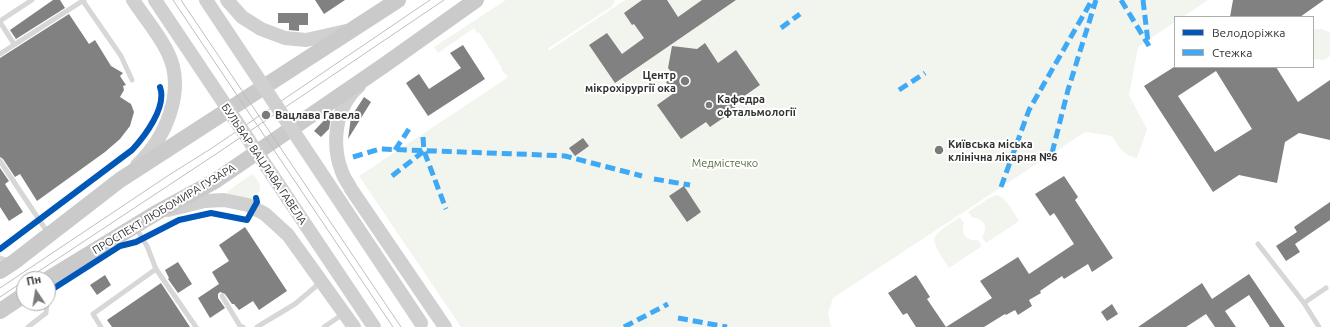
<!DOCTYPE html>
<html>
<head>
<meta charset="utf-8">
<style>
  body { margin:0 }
  #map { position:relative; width:1330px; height:327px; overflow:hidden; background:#fff; font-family:Ubuntu,sans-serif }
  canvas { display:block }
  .legend { position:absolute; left:1174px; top:16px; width:140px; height:52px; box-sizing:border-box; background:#fff; border:1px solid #adadad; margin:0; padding:5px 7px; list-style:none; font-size:12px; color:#333 }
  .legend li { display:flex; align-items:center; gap:8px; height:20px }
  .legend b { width:20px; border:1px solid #adadad }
  .north { position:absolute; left:16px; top:271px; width:40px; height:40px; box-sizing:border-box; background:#fff; border:1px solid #adadad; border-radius:50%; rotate:348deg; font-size:11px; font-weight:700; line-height:16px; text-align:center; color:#333 }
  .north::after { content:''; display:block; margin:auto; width:14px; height:18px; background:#7a7a7a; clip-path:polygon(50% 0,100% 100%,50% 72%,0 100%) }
</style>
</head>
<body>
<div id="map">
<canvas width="1330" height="327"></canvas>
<ul class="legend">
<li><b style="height:5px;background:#0057b8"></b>Велодоріжка</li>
<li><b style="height:5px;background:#3fa9f5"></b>Стежка</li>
</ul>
<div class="north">Пн</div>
</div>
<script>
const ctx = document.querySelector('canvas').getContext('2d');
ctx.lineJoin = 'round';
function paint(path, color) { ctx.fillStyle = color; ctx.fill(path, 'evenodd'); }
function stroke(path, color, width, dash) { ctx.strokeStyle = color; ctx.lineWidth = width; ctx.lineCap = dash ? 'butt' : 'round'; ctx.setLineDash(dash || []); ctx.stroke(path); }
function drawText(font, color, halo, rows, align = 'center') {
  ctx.font = font + ' Ubuntu,sans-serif'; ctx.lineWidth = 4; ctx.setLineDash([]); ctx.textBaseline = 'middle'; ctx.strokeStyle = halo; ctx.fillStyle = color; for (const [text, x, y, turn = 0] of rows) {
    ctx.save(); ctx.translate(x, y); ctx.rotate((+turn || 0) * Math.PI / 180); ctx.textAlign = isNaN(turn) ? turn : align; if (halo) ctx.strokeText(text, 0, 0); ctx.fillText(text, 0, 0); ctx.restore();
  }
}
const green = new Path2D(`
  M506 0H615L613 5 611 7 547 49 550 50 625 0H1208L1183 17H1175V22L1138 47 1129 95 1147 129 1137 158C1122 155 1120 148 1112 136L1085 132 833 298 828 313 831 327H461L359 176 507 78V76L501 69 502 68 479 32 477 33 474 28 438 53 434 47Z
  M1316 29H1322L1330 33V56L1324 60 1313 59V30Z
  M252 174C262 183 263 191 253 200L227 194 228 191Z
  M996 195C1007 197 1013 212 1019 221L986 243 982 237C989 228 984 218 973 218L968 212 991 197Z
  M960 217 964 223C960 233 966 242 978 240L982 246 949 268C928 235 928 239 960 217Z`);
const building = new Path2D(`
  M53 0H60L65 8 16 39 10 30Z
  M315 0H345L324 14Z
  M642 0H667L678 17 702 0H736L615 83 589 45 607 33 622 54 644 38 634 24 632 25 624 13Z
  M1233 0H1324L1300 17H1230Z
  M278 13H308V25H299V31L289 30V23H278Z
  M69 14 89 44 95 40 111 66 123 73 120 76 126 85 123 86 124 90 120 97 131 104 134 112 130 126 120 139 105 152 37 201 20 174 15 177 3 159 0 157V58Z
  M705 43 718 63 736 50 760 85 733 104 736 109 710 127 706 122 681 139 657 105 674 93 666 82 674 76 668 68 672 46 697 49Z
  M463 45 485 79 428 116 406 83 419 74 429 89 461 68 450 53Z
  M1174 67H1276L1298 102 1330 80V140L1299 133 1285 142 1277 183 1239 175 1213 192 1144 86ZM1216 71 1252 129 1215 152 1178 96Z
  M364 97 371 102 348 139 351 117Z
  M329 115 331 117 329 129 321 137 314 131Z
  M583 138 589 146 575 156 569 148Z
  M0 168 9 181 5 184 23 212 9 221 0 207Z
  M1064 176 1078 197 1075 200 1113 258 1092 272 1088 264 1064 279 1062 276 1040 291 1041 293 1029 300 1032 306 1018 315 1015 310 1006 315 1005 314 984 327H946L992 298 980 281 1018 257 1029 274 1074 244 1054 213 1050 216 1035 194Z
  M684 186 701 212 687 222 669 196Z
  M1330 202V220L1295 244 1300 252 1286 261 1276 246 1297 232 1294 227Z
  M245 227 287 291 259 310 253 301 239 310 234 304H232L225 294 220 292 218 294V298L225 308 210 318 198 298 219 284 212 272 229 261 219 245Z
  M178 262 192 284 178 293 168 279 169 278 165 270Z
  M1249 274 1285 327H1270L1249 295 1225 311 1236 327H1215L1206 314 1186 327H1138L1202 283 1212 299Z
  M105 275 111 285 97 295 90 285Z
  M916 275 930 297 927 299 946 327H916L907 313 903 315 888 293Z
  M161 283 190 327H112L107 320Z
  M1112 304 1118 314 1107 321 1101 312Z`);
const service = new Path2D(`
  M83 1 121 56 132 80
  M0 21 32 0
  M0 22 14 44
  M0 54 84 0
  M0 161 48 233
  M136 228 147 246 156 269 196 327
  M1258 244 1304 303 1319 327
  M0 258 9 261
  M222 296 240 326 243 327
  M48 298 53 279
  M1304 303 1326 288
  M28 327 46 313 47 303
  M101 327 93 314 156 269
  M257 327 295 304 321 282
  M324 327 343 314`);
const secondary = new Path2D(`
  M133 0C144 17 158 33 167 51 187 89 166 138 137 165
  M227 0 242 17 261 29 285 38 306 40 346 31
  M359 86C335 107 331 144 342 172 344 178 348 183 351 189L445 327
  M168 210 205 201 224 200 248 205 265 214 288 235 354 327`);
const primary = new Path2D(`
  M0 271 14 262 120 180 398 0
  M48 279 156 213 215 181 383 66 476 0
  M0 311 24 295`);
const tram = new Path2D(`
  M173 0 393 327
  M181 0 401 327
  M27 279 216 154 444 0
  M0 288 169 175 212 148 430 0
  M0 297 24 281`);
const secondaryBridge = new Path2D(`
  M155 0 374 327
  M206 0 421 323`);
const quiet = new Path2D(`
  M1121 0 1149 46
  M1143 0 1148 42
  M781 28 800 14
  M899 90 925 73
  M423 137 424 151 446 209
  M395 150 409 129
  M1052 153 1068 90 1096 0
  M353 157 380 149 544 155 565 156 642 176
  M392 176 424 151
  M654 179 690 185
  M1001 187 1029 110 1092 0
  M678 318 727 327
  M624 327 668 304`);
const cycleway = new Path2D(`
  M0 249 132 150C145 136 167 107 160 87
  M48 292 120 246 136 242 179 220 211 213 247 220 257 202 256 198`);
const markers = [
  [685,81,5,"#7a7a7a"],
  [709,105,4,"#7a7a7a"],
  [266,115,5,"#7a7a7a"],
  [939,150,5,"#7a7a7a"]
];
const poiNames = [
  ["Центр",676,75,"right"],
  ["мікрохірургії ока",676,88,"right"],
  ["Кафедра",717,99],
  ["офтальмології",717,112],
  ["Вацлава Гавела",275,115],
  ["Київська міська",948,144],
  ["клінічна лікарня №6",948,157]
];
const parkNames = [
  ["Медмістечко",725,163]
];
const streetNames = [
  ["БУЛЬВАР ВАЦЛАВА ГАВЕЛА",264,164,56],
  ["ПРОСПЕКТ ЛЮБОМИРА ГУЗАРА",164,209,-31]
];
paint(green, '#f1f5ed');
paint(building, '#818181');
stroke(service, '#d7d7d7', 5);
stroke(secondary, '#d0d0d0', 14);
stroke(primary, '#cacaca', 16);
stroke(tram, '#bebebe', 1);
stroke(secondaryBridge, '#d0d0d0', 14);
stroke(quiet, '#3fa9f5', 5, [10, 5]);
stroke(cycleway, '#0057b8', 6);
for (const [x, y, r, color] of markers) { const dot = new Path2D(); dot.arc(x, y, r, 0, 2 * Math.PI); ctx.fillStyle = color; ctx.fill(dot); stroke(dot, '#fff', 1.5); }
drawText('bold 11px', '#333', '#fff', poiNames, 'left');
drawText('11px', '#56703f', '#fff', parkNames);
drawText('11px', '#333', '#fff', streetNames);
</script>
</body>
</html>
